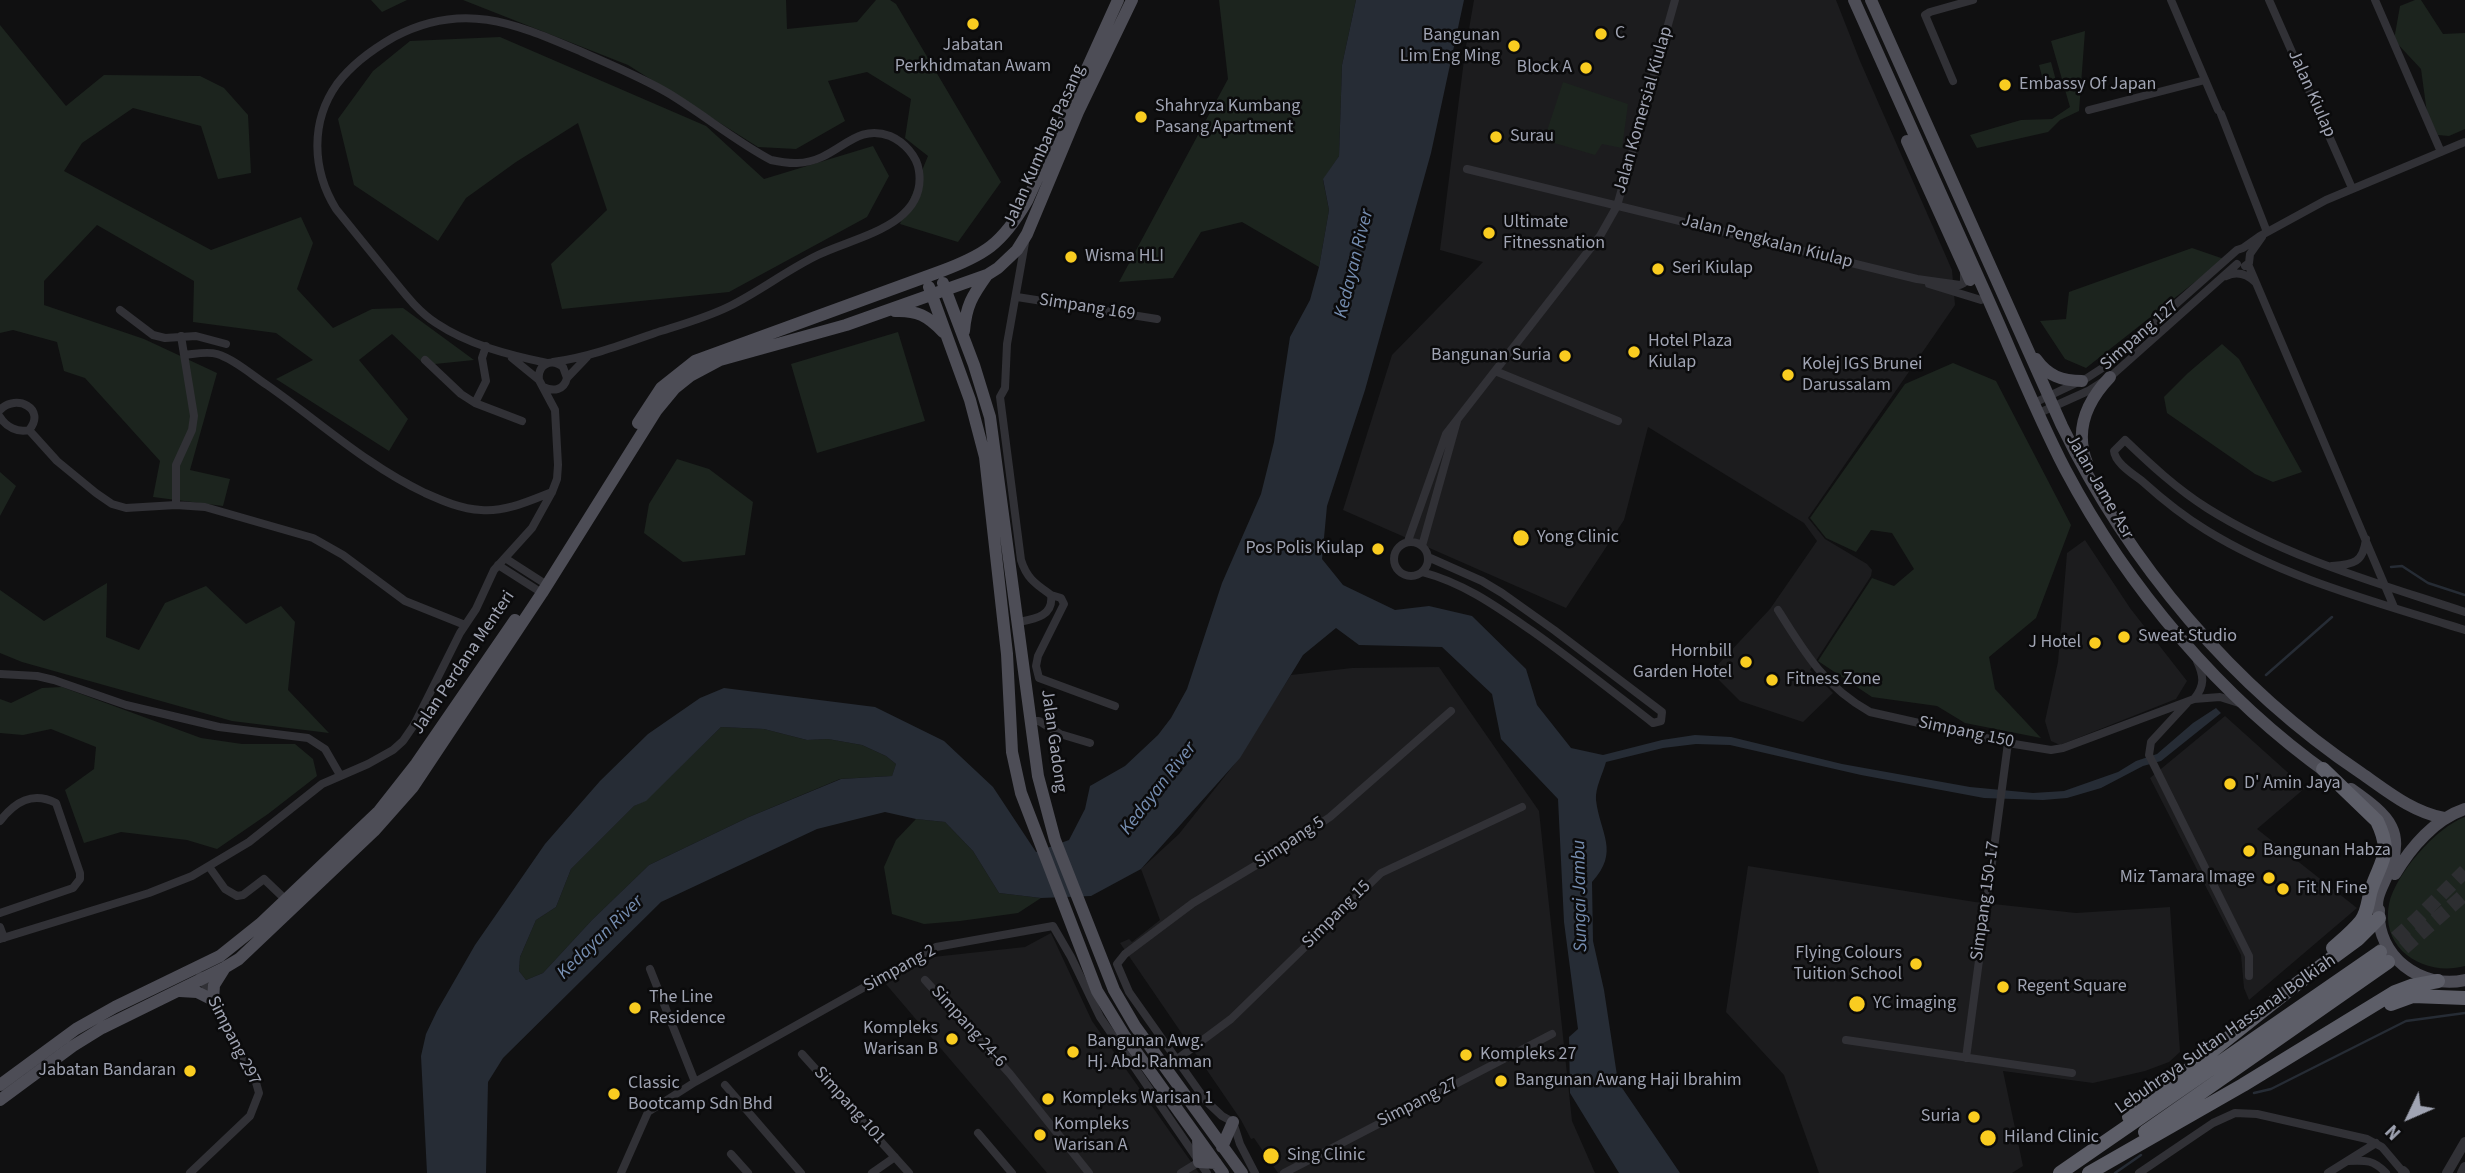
<!DOCTYPE html>
<html>
<head>
<meta charset="utf-8">
<style>
  body { margin:0 }
  #map { position:relative; width:2465px; height:1173px; overflow:hidden; background:#101011; font-family:"Source Sans 3",sans-serif }
  canvas { display:block }
  .north { position:absolute; left:2374px; top:1082px; width:70px; height:70px; -webkit-text-stroke:5px #0b0b0c; paint-order:stroke; rotate:226deg; font-size:19px; font-weight:700; line-height:28px; text-align:center; color:#a0a4b3 }
  .north::after { content:''; display:block; margin:auto; width:24px; height:32px; background:#a0a4b3; clip-path:polygon(50% 0,100% 100%,50% 72%,0 100%) }
</style>
</head>
<body>
<div id="map">
<canvas width="2465" height="1173"></canvas>
<div class="north">N</div>
</div>
<script>
const ctx = document.querySelector('canvas').getContext('2d');
ctx.lineJoin = 'round';
function paint(path, color) { ctx.fillStyle = color; ctx.fill(path, 'evenodd'); }
function stroke(path, color, width, dash) { ctx.strokeStyle = color; ctx.lineWidth = width; ctx.lineCap = dash ? 'butt' : 'round'; ctx.setLineDash(dash || []); ctx.stroke(path); }
function drawText(font, color, halo, rows, align = 'center') {
  ctx.font = font + ' "Source Sans 3",sans-serif'; ctx.lineWidth = 5; ctx.setLineDash([]); ctx.textBaseline = 'middle'; ctx.strokeStyle = halo; ctx.fillStyle = color; for (const [text, x, y, turn = 0] of rows) {
    ctx.save(); ctx.translate(x, y); ctx.rotate((+turn || 0) * Math.PI / 180); ctx.textAlign = isNaN(turn) ? turn : align; if (halo) ctx.strokeText(text, 0, 0); ctx.fillText(text, 0, 0); ctx.restore();
  }
}
const built = new Path2D(`
  M1474 0H1836L1860 61 1952 270 1955 305 1808 518 1825 539 1867 564 1872 570 1871 576 1810 670 1833 693 1803 722 1740 701 1711 672 1770 609 1817 541 1804 523 1648 427 1624 520 1566 608 1343 510 1392 355 1483 262 1440 250 1465 52Z
  M2085 540 2130 608 2187 681 2176 699 2060 745 2051 741 2045 721 2058 662 2067 553Z
  M1439 667 1539 811 1572 1121 1595 1173H1278L1254 1138 1251 1139 1241 1120 1120 943 1129 939 1132 942 1160 920 1141 869 1179 834 1233 766 1291 675 1352 668Z
  M2225 716 2305 788 2257 829 2357 908 2249 1000 2244 988 2241 955 2150 778Z
  M1748 866 1975 902 2076 913 2170 907 2180 1052 2169 1062 2145 1071 2093 1083 2003 1071 2023 1166 2012 1173H1819L1784 1075 1726 1012Z
  M1051 933 1092 1021 1199 1173H1047L885 983 933 957 1025 947Z`);
const green = new Path2D(`
  M371 0H407L382 12Z
  M463 0H786L787 29 857 22 876 0H890L896 4 1001 182 958 242 900 224 928 156 905 138 911 99 867 72 828 81 845 121 796 149 758 147 628 65Z
  M1219 0H1356L1342 65 1339 156 1323 180 1329 210 1319 267 1242 222 1201 232 1173 278 1119 282 1228 79Z
  M2415 0H2421L2443 34 2465 33V129L2449 136 2438 135 2427 113 2421 69 2394 40 2400 6Z
  M0 25 66 106 104 75 200 76 224 88 248 115 251 173 218 179 201 126 133 108 82 143 64 171 211 250 301 217 313 243 297 289 333 328 372 309 403 308 474 360 425 365 392 334 359 360 408 419 389 451 276 379 313 360 276 333 193 322 194 281 97 225 44 281V305L144 339 217 373 190 470 230 479 223 506 153 497 160 461 85 378 64 371 57 342 13 330 0 333Z
  M2085 31 2079 111 2060 120 2048 132 1977 148 1970 135 2021 120 2052 119 2070 107 2051 41Z
  M500 37 706 126 764 179 873 146 889 176 867 217 729 292 562 309 551 264 607 210 578 123 516 162 466 198 438 241 354 185 338 119 373 71 410 41Z
  M2051 62 2058 88 2046 91 2039 65Z
  M1563 82 1628 104 1622 148 1602 144 1595 155 1544 140Z
  M2192 248 2224 259 2086 368 2065 359 2040 321 2066 319 2069 292Z
  M898 332 925 421 817 453 791 364Z
  M2222 344 2239 359 2302 472 2273 482 2255 474 2167 413 2164 397 2188 373Z
  M1953 363 1996 381 2071 525 2036 618 1989 657 1995 689 2041 738 1965 723 1937 706 1872 697 1818 661 1872 578 1894 586 1914 569 1892 533 1871 530 1856 552 1826 538 1810 518 1905 384Z
  M677 459 709 469 753 502 745 555 683 562 644 533 649 504Z
  M0 472 16 486 0 516Z
  M107 583 106 637 139 650 165 603 206 586 246 624 281 606 295 622 288 690 329 733 232 721 22 662 0 653V590L44 621Z
  M62 687 201 738 242 744H295L313 759 317 776 268 814 217 849 187 840 121 832 84 843 65 790 94 769 96 747 51 729 23 735 0 733V699L11 703 42 688Z
  M721 727 764 729 807 740 828 739 862 745 886 756 896 764 892 776 840 779 749 817 649 865 592 920 543 973 526 980 519 971 520 957 536 920 556 907 571 869 634 806 646 800Z
  M2465 817V966C2425 977 2380 950 2389 904 2395 875 2436 827 2465 817Z
  M916 819 945 822 973 851 999 893 1041 898 1018 913 960 921 924 924 892 914 884 867 896 840Z`);
const water = new Path2D(`
  M1356 0H1464L1431 153 1365 390 1327 506 1322 559 1343 585 1395 610 1429 606 1472 616 1526 669 1537 705 1571 748 1603 755 1662 740 1695 735 1731 737 1842 764 1970 787 2033 793 2064 791 2118 772 2136 761 2157 754 2193 723 2216 708 2221 713 2161 761 2143 766 2101 788 2067 798 2043 800 1984 798 1861 775 1730 745 1696 744 1663 748 1606 762C1603 773 1595 788 1596 800 1600 834 1620 851 1592 882L1593 941 1604 990 1618 1082 1680 1173H1619L1570 1093 1569 1037 1578 1029 1564 922 1558 799 1501 739 1492 694 1442 647 1359 645 1336 628 1303 655 1240 758 1141 869 1091 896 1041 898 999 893 973 851 945 822 916 819 885 812 817 829 661 902 503 1058 488 1082 486 1173H427L421 1056 426 1034 437 1011 475 945 545 844 600 781 648 734 700 698 724 688 875 707 944 741 993 787 1036 852 1069 840 1085 809 1090 786 1125 766 1158 735 1171 718 1187 689 1222 583 1261 494 1274 442 1290 337 1310 300 1319 267 1329 210 1323 179 1339 156 1342 65ZM721 727 764 729 807 740 828 739 862 745 886 756 896 764 892 776 841 779 749 817 649 865 592 920 543 973 526 980 519 971 520 957 536 920 556 907 571 869 634 806 646 801Z`);
const stream = new Path2D(`
  M2391 567 2402 566 2428 583 2465 595
  M2266 675 2332 617
  M2254 1093 2271 1089 2406 1021 2465 1013
  M2115 1173 2141 1155`);
const motorwayTunnel = new Path2D(`
  M2380 952 2416 920 2465 871
  M2388 962 2465 894`);
const minor = new Path2D(`
  M2171 0 2218 110
  M2269 0 2352 188
  M2375 0 2441 152
  M1953 81 1925 15 1930 12 1973 0
  M2089 110 2205 80
  M2221 114 2267 232
  M1467 169 1917 279 1960 285 1964 283V272
  M2248 264 2394 607
  M2245 266 2249 263 2250 254 2262 237
  M2226 276C2237 271 2246 273 2255 282
  M1929 284 1981 300
  M1017 297 1157 319
  M120 310 153 335 165 338 196 336 226 344
  M185 355C195 354 207 351 217 354 234 359 252 375 267 385 320 422 366 465 425 493 443 501 461 509 481 510 506 512 529 501 552 492
  M512 358 539 380
  M425 360 461 394 475 403 522 421
  M547 363C509 355 469 345 436 323 416 310 402 290 387 272 370 251 353 230 336 209 312 170 310 122 337 84 352 64 373 49 394 37 464 0 516 24 582 52 611 65 641 77 668 93 703 114 735 141 771 160 789 164 805 165 822 157 846 146 861 125 890 136 904 142 917 156 919 171 927 226 854 237 818 255 787 270 760 291 730 306 706 318 680 325 655 333 621 345 589 357 553 362
  M1495 371 1618 421
  M567 378 587 357
  M475 403 486 381 482 358 486 346
  M2034 403 2087 378 2107 365 2237 250 2243 248 2260 236 2326 200 2465 142
  M0 410C16 393 47 409 29 430
  M2039 413 2088 391 2110 377 2237 264
  M0 417C6 427 18 433 29 430
  M29 430 57 461 96 493 112 504 126 508 176 505 205 507 313 538 343 555 405 601 465 625
  M176 505V465L192 430 194 416 181 336
  M1408 541 1446 434 1600 236 1617 206 1675 0
  M1394 559a17 17 0 1 1 34 0a17 17 0 1 1-34 0Z
  M1422 546 1457 421
  M505 558 547 585
  M498 565 542 593
  M2332 566C2354 564 2363 563 2366 539
  M1422 572C1464 583 1497 607 1532 631 1573 660 1613 692 1653 723L1661 721 1662 712 1554 630 1502 593 1482 581 1428 557
  M1051 595 1061 598 1064 604 1038 656 1036 666 1039 678 1115 706
  M1778 610C1804 652 1825 687 1870 712L2008 743 2051 750 2063 748 2194 699 2220 697 2239 703
  M2465 612C2378 583 2286 558 2207 508 2177 489 2151 465 2125 440L2114 451C2115 463 2133 474 2142 481 2162 499 2183 516 2206 530 2285 579 2377 602 2465 630
  M1019 622C1035 619 1054 616 1051 595 1036 584 1027 579 1021 560L1000 397 1005 388 1007 344 1026 237
  M0 674 37 676 54 680 126 705 219 727 308 738 325 749 340 775
  M2194 699C2205 686 2204 676 2197 661
  M2187 703 2151 742 2149 755 2249 956V976
  M1031 721H1039L1060 734 1090 743
  M0 821C15 802 32 791 56 803L80 873V879L73 888 0 913
  M210 868 225 889 237 896 243 895 264 879 286 900
  M0 927 4 938
  M0 939 149 893 192 876 249 842 322 784 368 764 393 750 403 741 414 725 460 633 476 609 494 570 532 528 552 492 557 479 558 465 555 410 539 380C537 365 551 357 563 367L567 378C564 390 554 392 543 387
  M650 969 695 1082
  M925 980 1010 1074 1089 1173
  M1846 1040 2072 1073
  M802 1054 909 1173
  M1966 1058 2008 743
  M1176 1060 1231 1019 1381 873 1522 807
  M725 1085 801 1173
  M978 1133 1012 1173
  M731 1154 748 1173
  M2348 1161C2366 1160 2374 1160 2386 1173
  M190 1173 250 1116 259 1093 255 1079 200 976
  M621 1173 648 1112 695 1082 936 947 1053 926 1071 957 1100 1017 1207 1173
  M872 1173 895 1157
  M1181 1173 1199 1162
  M1255 1173 1240 1144 1233 1122 1222 1116 1206 1101 1129 992 1117 964 1125 954 1193 903 1278 852 1330 817 1451 711
  M1284 1173 1552 1034
  M2139 1173 2213 1123 2235 1113 2257 1114 2367 1139 2382 1147 2404 1173
  M2328 1173 2376 1143`);
const tertiary = new Path2D(`
  M2403 1171 2405 1173
  M2447 1173 2465 1142
  M2462 1173 2465 1167`);
const primary = new Path2D(`
  M1854 0C1897 97 1940 194 1984 290 2011 350 2035 411 2065 469 2128 588 2220 697 2330 775
  M1871 0 2062 426C2129 564 2233 687 2361 773 2387 791 2412 812 2444 818
  M1907 141 1970 280
  M943 283 974 365 990 417 1038 776 1055 840 1114 990 1135 1026 1242 1173
  M929 287 970 400 985 457 1007 654 1012 752 1021 793 1097 991 1124 1035 1223 1173
  M895 311C917 310 928 316 943 332
  M964 331C966 306 972 296 987 275
  M2036 359C2048 376 2062 381 2082 381
  M638 423 661 388 695 361 939 272C985 255 1002 244 1027 201L1118 0
  M2087 463C2074 430 2087 401 2110 377
  M2351 789C2389 816 2409 832 2385 880 2380 891 2375 900 2378 912
  M2395 874C2411 847 2435 819 2465 809
  M2379 910C2376 956 2421 990 2465 980
  M180 991 197 992 213 1000 214 985 224 969
  M0 1085 76 1029 115 1007 220 956 260 924 379 811 416 764 515 620
  M0 1100 73 1046 102 1028 224 968 239 959 374 831 413 787 542 593 656 411 675 388 690 376 720 360 846 325 987 275 998 268 1017 250 1027 234 1078 112 1132 0
  M1198 1138 1199 1162 1216 1163
  M1222 1147 1233 1122`);
const motorway = new Path2D(`
  M2323 769 2377 821C2393 854 2381 860 2371 890 2368 900 2368 912 2361 921 2353 931 2342 940 2333 948
  M2391 1004 2413 996 2465 998
  M2129 1117 2294 986 2358 939 2379 918
  M2145 1132 2388 962
  M2060 1173 2380 952
  M2089 1173 2243 1085 2395 992 2411 986 2438 981`);
const markers = [
  [973,24,7,"#f9cc20"],
  [1601,34,7,"#f9cc20"],
  [1514,46,7,"#f9cc20"],
  [1586,68,7,"#f9cc20"],
  [2005,85,7,"#f9cc20"],
  [1141,117,7,"#f9cc20"],
  [1496,137,7,"#f9cc20"],
  [1489,233,7,"#f9cc20"],
  [1071,257,7,"#f9cc20"],
  [1658,269,7,"#f9cc20"],
  [1634,352,7,"#f9cc20"],
  [1565,356,7,"#f9cc20"],
  [1788,375,7,"#f9cc20"],
  [1521,538,9,"#f9cc20"],
  [1378,549,7,"#f9cc20"],
  [2124,637,7,"#f9cc20"],
  [2095,643,7,"#f9cc20"],
  [1746,662,7,"#f9cc20"],
  [1772,680,7,"#f9cc20"],
  [2230,784,7,"#f9cc20"],
  [2249,851,7,"#f9cc20"],
  [2269,878,7,"#f9cc20"],
  [2283,889,7,"#f9cc20"],
  [1916,964,7,"#f9cc20"],
  [2003,987,7,"#f9cc20"],
  [1857,1004,9,"#f9cc20"],
  [635,1008,7,"#f9cc20"],
  [952,1039,7,"#f9cc20"],
  [1073,1052,7,"#f9cc20"],
  [1466,1055,7,"#f9cc20"],
  [190,1071,7,"#f9cc20"],
  [1501,1081,7,"#f9cc20"],
  [614,1094,7,"#f9cc20"],
  [1048,1099,7,"#f9cc20"],
  [1974,1117,7,"#f9cc20"],
  [1040,1135,7,"#f9cc20"],
  [1988,1138,9,"#f9cc20"],
  [1271,1156,9,"#f9cc20"]
];
const poiNames = [
  ["C",1615,34],
  ["Bangunan",1500,36,"right"],
  ["Lim Eng Ming",1500,57,"right"],
  ["Jabatan",973,46,"center"],
  ["Perkhidmatan Awam",973,67,"center"],
  ["Block A",1572,68,"right"],
  ["Embassy Of Japan",2019,85],
  ["Shahryza Kumbang",1155,107],
  ["Pasang Apartment",1155,128],
  ["Surau",1510,137],
  ["Ultimate",1503,223],
  ["Fitnessnation",1503,244],
  ["Wisma HLI",1085,257],
  ["Seri Kiulap",1672,269],
  ["Hotel Plaza",1648,342],
  ["Kiulap",1648,363],
  ["Bangunan Suria",1551,356,"right"],
  ["Kolej IGS Brunei",1802,365],
  ["Darussalam",1802,386],
  ["Yong Clinic",1537,538],
  ["Pos Polis Kiulap",1364,549,"right"],
  ["Sweat Studio",2138,637],
  ["J Hotel",2081,643,"right"],
  ["Hornbill",1732,652,"right"],
  ["Garden Hotel",1732,673,"right"],
  ["Fitness Zone",1786,680],
  ["D' Amin Jaya",2244,784],
  ["Bangunan Habza",2263,851],
  ["Miz Tamara Image",2255,878,"right"],
  ["Fit N Fine",2297,889],
  ["Flying Colours",1902,954,"right"],
  ["Tuition School",1902,975,"right"],
  ["Regent Square",2017,987],
  ["The Line",649,998],
  ["Residence",649,1019],
  ["YC imaging",1873,1004],
  ["Kompleks",938,1029,"right"],
  ["Warisan B",938,1050,"right"],
  ["Bangunan Awg.",1087,1042],
  ["Hj. Abd. Rahman",1087,1063],
  ["Kompleks 27",1480,1055],
  ["Jabatan Bandaran",176,1071,"right"],
  ["Bangunan Awang Haji Ibrahim",1515,1081],
  ["Classic",628,1084],
  ["Bootcamp Sdn Bhd",628,1105],
  ["Kompleks Warisan 1",1062,1099],
  ["Suria",1960,1117,"right"],
  ["Kompleks",1054,1125],
  ["Warisan A",1054,1146],
  ["Hiland Clinic",2004,1138],
  ["Sing Clinic",1287,1156]
];
const streetNames = [
  ["Jalan Kiulap",2311,94,66],
  ["Jalan Komersial Kiulap",1644,110,-74],
  ["Jalan Kumbang Pasang",1045,146,-66],
  ["Jalan Pengkalan Kiulap",1767,242,14],
  ["Simpang 169",1087,308,9],
  ["Simpang 127",2140,336,-41],
  ["Jalan Jame 'Asr",2099,487,60],
  ["Jalan Perdana Menteri",464,663,-56],
  ["Simpang 150",1966,733,12],
  ["Jalan Gadong",1053,741,82],
  ["Simpang 5",1290,843,-33],
  ["Simpang 150-17",1986,901,-82],
  ["Simpang 15",1337,915,-45],
  ["Simpang 2",900,969,-29],
  ["Simpang 24-6",968,1027,48],
  ["Lebuhraya Sultan Hassanal Bolkiah",2226,1035,-35],
  ["Simpang 297",233,1041,63],
  ["Simpang 27",1418,1103,-27],
  ["Simpang 101",849,1106,48]
];
const waterNames = [
  ["Kedayan River",1355,264,-76],
  ["Kedayan River",1159,789,-52],
  ["Sungai Jambu",1581,896,-91],
  ["Kedayan River",601,938,-44]
];
paint(built, '#1c1c1e');
paint(green, '#1c241e');
paint(water, '#262c35');
stroke(stream, '#262c35', 2.5);
stroke(motorwayTunnel, '#2d2e31', 14, [14, 7]);
stroke(minor, '#313136', 8);
stroke(tertiary, '#313136', 10);
stroke(primary, '#4d4d56', 12);
stroke(motorway, '#5d5e68', 14);
for (const [x, y, r, color] of markers) { const dot = new Path2D(); dot.arc(x, y, r, 0, 2 * Math.PI); ctx.fillStyle = color; ctx.fill(dot); stroke(dot, '#0b0b0c', 2.5); }
drawText('18px', '#a0a4b3', '#0b0b0c', poiNames, 'left');
drawText('18px', '#a0a4b3', '#0b0b0c', streetNames);
drawText('italic 19px', '#758db0', '#0b0b0c', waterNames);
</script>
</body>
</html>
